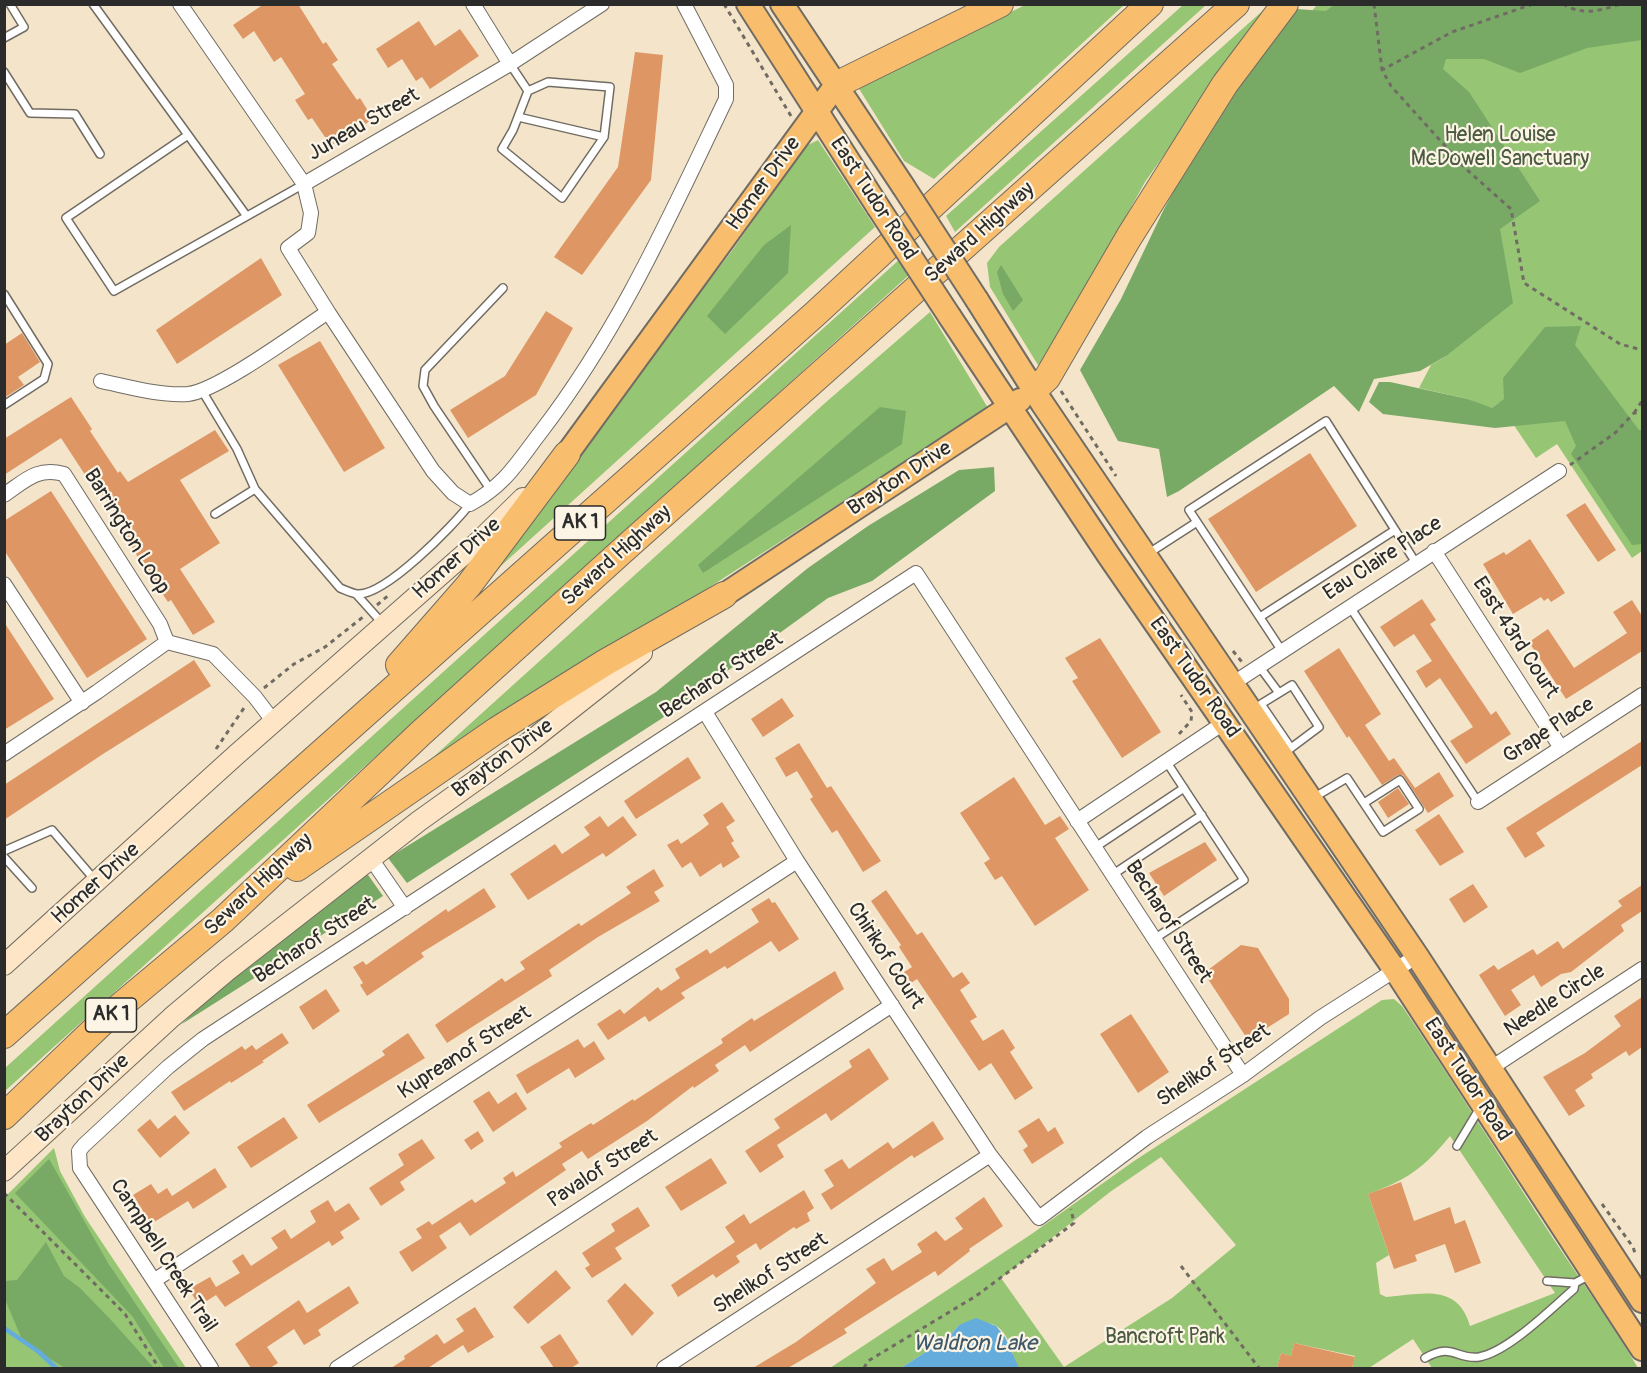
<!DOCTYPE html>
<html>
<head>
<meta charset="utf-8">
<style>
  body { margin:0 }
  #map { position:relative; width:1647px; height:1373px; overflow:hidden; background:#f4e5ca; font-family:Pangolin,sans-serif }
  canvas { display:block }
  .frame { position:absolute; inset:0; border:6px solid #2b2b2b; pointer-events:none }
</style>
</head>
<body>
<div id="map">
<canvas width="1647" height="1373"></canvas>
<div class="frame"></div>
</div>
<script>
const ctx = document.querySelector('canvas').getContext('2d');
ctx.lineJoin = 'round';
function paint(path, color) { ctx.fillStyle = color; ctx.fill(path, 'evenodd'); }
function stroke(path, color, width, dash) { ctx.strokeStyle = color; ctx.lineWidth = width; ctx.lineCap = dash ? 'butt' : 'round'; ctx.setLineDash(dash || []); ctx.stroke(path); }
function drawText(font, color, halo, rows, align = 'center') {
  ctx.font = font + ' Pangolin,sans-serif'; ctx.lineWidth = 4.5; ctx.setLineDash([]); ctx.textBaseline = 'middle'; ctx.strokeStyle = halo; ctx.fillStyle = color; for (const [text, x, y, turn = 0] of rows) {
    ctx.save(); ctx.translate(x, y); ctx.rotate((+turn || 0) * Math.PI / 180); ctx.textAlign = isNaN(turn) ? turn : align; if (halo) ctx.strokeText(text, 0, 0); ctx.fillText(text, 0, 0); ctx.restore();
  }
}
const green = new Path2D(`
  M1025 5H1124L934 179 904 161 858 87Z
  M1183 5H1206L955 232 946 216Z
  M1269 5 1145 182 1049 355 1038 365 990 287 987 263 999 247Z
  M1317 5H1642V551L1632 558 1557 444 1536 458 1499 403 1491 409 1468 399 1419 388 1431 365 1446 356 1270 60Z
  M818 140 875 227 481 584 487 570 731 252 806 146Z
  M900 259 909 275 5 1091V1068Z
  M930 312 988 408 433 765 429 761 825 403Z
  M1394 999 1402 1006C1450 1077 1495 1149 1541 1220 1573 1270 1608 1317 1638 1368H1432L1413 1339 1369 1368H1352L1355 1356 1294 1343 1291 1356 1281 1353 1277 1368H1019C1013 1363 1014 1358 1012 1351 1002 1318 986 1321 959 1325L949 1337 901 1368H830L1033 1233 1134 1161 1382 1000ZM1450 1136 1555 1293 1470 1326C1458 1283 1422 1294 1386 1297L1380 1294 1376 1263 1389 1255 1368 1194C1407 1180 1424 1168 1450 1136ZM1161 1157 1236 1245 1172 1298 1064 1367 1001 1278 1110 1192Z
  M54 1148 60 1171 85 1217 186 1368H5V1197Z`);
const forest = new Path2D(`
  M1335 4 1642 5V40L1587 48 1520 73 1484 59H1446L1443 69 1469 92 1540 201 1500 229 1513 303 1446 356 1420 371 1374 379 1359 412 1334 386 1179 491 1167 497 1159 449 1118 441 1080 370 1121 299 1163 211 1224 97 1284 28 1296 9 1326 11Z
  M791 225 788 273 725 334 707 316 764 245Z
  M1001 265 1023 300 1013 311 1003 294 997 272Z
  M1581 326 1575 345 1639 430H1642V544L1632 545 1571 454 1576 446 1565 421 1495 428 1383 414 1369 402 1379 382H1390L1468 399 1492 408 1504 399 1503 378 1545 327Z
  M880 407 906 411 902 444 703 573 698 565Z
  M994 467 995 491 872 581 828 598 661 719 407 883 388 858 656 692 808 568 868 526 959 470Z
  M366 872 383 896 182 1024 230 975Z
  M49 1159 108 1263 179 1368H164L133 1317 15 1193Z
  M46 1242 64 1276 80 1288 111 1320 154 1368H65L23 1342 5 1299V1281L17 1280Z`);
const water = new Path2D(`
  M976 1318 996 1326 1005 1337 1019 1368H901L949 1337 959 1325Z`);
const stream = new Path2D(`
  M4 1328 39 1352 56 1368`);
const building = new Path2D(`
  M264 4H298L323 44 326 42 338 60 332 64 357 100 360 98 373 119 331 146 312 118 308 120 295 100 305 94 281 57 274 62 254 31 243 39 233 25Z
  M419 21 435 46 460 29 479 56 430 89 422 77 416 81 402 59 388 68 376 49Z
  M635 52 663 55 651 180 582 275 554 257 618 167Z
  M261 258 282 295 177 364 156 330Z
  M546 311 573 328 536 395 468 438 450 410 505 376Z
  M22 333 40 362 18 377 24 385 4 398V345Z
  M320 341 385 448 344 472 278 365Z
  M71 397 92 429 90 431 118 473 120 471 128 482 215 430 229 451 180 480 220 543 180 569 215 622 193 635 171 600 168 602 145 568 119 528 123 525 94 482 91 484 61 438 4 475V439Z
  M1310 453 1357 526 1256 592 1208 519Z
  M51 491 147 639 87 678 4 550V521Z
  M1585 503 1616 550 1598 562 1566 515Z
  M1530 539 1565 593 1551 602 1548 598 1544 601 1541 597 1513 614 1483 564 1504 552 1506 555Z
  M1422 599 1436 620 1430 624 1464 675 1491 715 1496 711 1511 734 1466 764 1450 741 1473 727 1440 678 1426 688 1416 671 1432 661 1414 634 1394 647 1380 627Z
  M1632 600 1642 616V651L1566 699 1529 642 1548 629 1574 668 1627 633 1613 612Z
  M4 622 54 699 4 730Z
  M1100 638 1161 732 1122 758 1072 681 1078 678 1065 658Z
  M1339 648 1381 714 1365 725 1389 761 1394 758 1415 788 1439 772 1454 796 1428 813 1403 775H1398L1382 785 1349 736 1347 738 1304 671Z
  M194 660 211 686 103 754 4 820V785Z
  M782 698 794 716 763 737 751 719Z
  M1642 741V765L1536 833 1545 846 1525 858 1506 828Z
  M799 743 827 788 831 786 881 861 863 872 837 830 832 833 810 799 813 797 797 771 786 777 775 758Z
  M688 757 701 778 636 819 624 801Z
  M1014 777 1045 825 1060 816 1069 829 1055 838 1089 890 1035 926 1002 876 995 880 984 863 990 859 960 813Z
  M1398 788 1409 804 1388 818 1378 802Z
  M722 802 735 821 726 827 734 841 731 843 740 857 723 868 721 863 700 877 691 862 682 868 667 845 678 839 681 844 700 831 709 824 703 815Z
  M1439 814 1464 852 1440 866 1415 830Z
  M600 816 608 827 623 816 637 835 606 857 603 853 528 900 510 874 555 844 562 854 590 835 584 827Z
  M1205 842 1217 860 1164 896 1149 873Z
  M654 869 664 886 654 892 660 901 598 937 549 970 552 976 447 1043 435 1025 502 978 505 982 525 969 520 962 579 923 581 926 631 893 626 887Z
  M1473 884 1488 907 1464 923 1449 899Z
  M1642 885V911L1621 925 1624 931 1571 972 1561 974 1541 987 1534 975 1511 990 1521 1005 1505 1016 1479 975 1494 965 1498 970 1533 949 1537 955 1558 941 1563 949 1622 906 1618 901Z
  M484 888 496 907 421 953 424 957 367 996 360 985 363 983 353 967 363 961 366 965 446 909 448 912Z
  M886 890 917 935 922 932 953 978 962 972 970 983 960 990 977 1017 970 1021 983 1041 1003 1029 1015 1048 1010 1052 1033 1088 1015 1100 991 1063 979 1071 917 979 911 983 904 972 912 967 899 947 901 945 871 901Z
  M769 898 772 903 775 902 799 939 779 952 771 941 727 969 725 966 681 993 685 998 649 1022 645 1016 608 1040 597 1024 620 1009 624 1014 658 987 661 991 680 978 675 969 707 949 710 954 759 922 751 909Z
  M1241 945 1258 948 1289 999V1014L1248 1040 1204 973Z
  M835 971 844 989 750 1052 745 1045 715 1065 719 1071 694 1088 693 1086 647 1121 588 1159 582 1151 562 1164 566 1170 470 1236 460 1222 439 1236 447 1248 412 1272 399 1252 422 1238 416 1229 429 1221 432 1225 472 1199 475 1203 506 1183 503 1178 513 1171 516 1177 562 1147 559 1143 591 1123 593 1125 633 1099 634 1101 723 1043 721 1039 752 1018 754 1021Z
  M326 989 340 1011 313 1030 299 1007Z
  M1642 997V1047L1629 1056 1626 1051 1591 1074 1593 1078 1575 1090 1585 1106 1569 1116 1543 1077 1585 1053 1621 1026 1614 1016Z
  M1131 1014 1169 1072 1138 1093 1100 1034Z
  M282 1033 289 1043 262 1061 264 1062 231 1083 230 1081 184 1111 171 1092 242 1046 245 1050 252 1045 256 1050Z
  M408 1033 425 1058 319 1123 307 1105 385 1055 382 1051Z
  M578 1039 584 1048 594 1041 605 1059 575 1078 569 1068 527 1094 516 1075Z
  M869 1048 889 1079 831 1121 826 1113 777 1145 784 1157 760 1173 745 1151 780 1128 774 1119 852 1067 849 1061Z
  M489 1091 498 1104 516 1092 527 1109 493 1132 473 1101Z
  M175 1115 190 1133 160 1158 137 1130 150 1119 158 1129Z
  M284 1117 298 1138 251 1168 237 1147Z
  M1039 1118 1048 1132 1055 1127 1064 1143 1032 1164 1023 1150 1028 1146 1018 1131Z
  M933 1121 944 1139 914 1158 912 1155 831 1210 821 1194 834 1186 824 1170 842 1159 849 1169 888 1142 893 1149Z
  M478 1131 484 1141 471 1150 464 1140Z
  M422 1139 435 1158 400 1182 405 1190 381 1206 369 1188 404 1165 398 1154Z
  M711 1158 727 1183 681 1211 665 1187Z
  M215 1168 227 1187 193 1209 188 1201 151 1224 133 1195 151 1184 158 1194 167 1188 172 1196Z
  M1401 1182 1414 1221 1450 1207 1455 1224 1465 1220 1481 1263 1455 1273 1445 1244 1415 1255 1417 1261 1394 1269 1368 1194Z
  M804 1190 814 1208 807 1213 810 1221 796 1229 794 1227 760 1250 756 1243 736 1256 740 1262 716 1278 713 1274 678 1297 671 1285 735 1242 725 1227 744 1214 750 1224Z
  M984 1197 1003 1226 969 1249 970 1251 938 1276 935 1271 894 1297 844 1329 847 1333 788 1368H753L796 1342 876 1283 866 1269 884 1258 892 1271 922 1252 917 1244 936 1231 945 1241 963 1229 955 1218Z
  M328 1200 335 1212 349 1203 360 1219 340 1232 344 1238 332 1246 329 1241 225 1307 216 1295 199 1306 189 1289 210 1277 216 1287 240 1273 232 1261 243 1254 251 1266 278 1248 271 1238 285 1229 291 1239 316 1222 310 1211Z
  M638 1207 650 1226 615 1248 622 1259 592 1278 585 1268 590 1265 582 1253 615 1231 611 1224Z
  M556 1270 571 1288 528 1324 513 1307Z
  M625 1283 654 1313 632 1336 607 1301Z
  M349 1286 359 1303 318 1330 321 1335 304 1345 294 1329 267 1347 278 1363 270 1368H251L235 1344 299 1300 307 1313Z
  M475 1307 494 1337 468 1353 463 1345 428 1368H391L405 1359 404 1356 437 1334 444 1344 464 1331 456 1319Z
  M560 1334 579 1363 571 1368H554L540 1347Z
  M1294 1343 1355 1357 1352 1368H1277L1281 1353 1291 1356Z`);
const path = new Path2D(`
  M724 4 791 116
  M1374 4 1382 70
  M1533 4 1452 32 1382 70 1391 86 1465 168 1511 209 1524 283 1620 344 1642 350
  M1563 4C1583 16 1599 11 1620 4
  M1061 391 1116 476
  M1634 413 1642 401
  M1570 465 1615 433 1634 413H1642
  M377 605 390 594
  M1233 651 1242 662
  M264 688 294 664 325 647 363 617
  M1179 734 1191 721 1192 712 1181 695
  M216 749 246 705
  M4 1193 125 1314 159 1368
  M1602 1204 1633 1247 1636 1256
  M1181 1266 1259 1368
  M864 1368 868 1361 976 1296 1074 1223 1071 1209`);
const lane = new Path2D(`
  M93 4 188 135 66 218 114 291 304 184
  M4 38 24 27 10 4
  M510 64 528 91 513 130 502 149 562 198 604 137 518 117
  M4 72 30 113 75 114 100 154
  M528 91 548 82 610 87 604 137
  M188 135 246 215
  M4 294 48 364 44 379 4 405
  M201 389 237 449 255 489 215 514
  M255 489 340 588C345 590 353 594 358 594 386 595 453 526 470 504
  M492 492 434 406 423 386 425 370 503 288
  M1149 553 1197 522
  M357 595 383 624
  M1350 607 1478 802
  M1260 617 1395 530
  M1282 651 1189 510 1326 421 1416 563
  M1259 666 1279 693 1292 685 1319 727 1283 754
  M1279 693 1261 704 1291 748
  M1313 798 1347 778 1383 832 1419 809 1400 780 1364 803
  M1094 848 1184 788
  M4 851 52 830 94 879
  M4 857 32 888
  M1112 875 1202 815
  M1154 939 1244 880 1166 761
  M1457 1146 1481 1106
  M1547 1281 1575 1283 1590 1275
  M1425 1358C1453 1342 1456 1360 1479 1357 1508 1352 1552 1308 1574 1289L1575 1283`);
const street = new Path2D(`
  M180 4 304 184
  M473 4 510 64
  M328 312 433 471 453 493 470 504C505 485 517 463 540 433 620 329 670 216 726 99V85L684 4
  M101 381C129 387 160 396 188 394 218 391 299 331 328 312L288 248 308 233 311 213 304 184 510 64 602 4
  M4 495C26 480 37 467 64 474L160 624 167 642 97 692 4 754
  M1434 551 1561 748
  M4 584 82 703
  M167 642 213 654 255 697 274 722
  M1232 684 1559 471
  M705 712 797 861 990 1155 1039 1218 1147 1137 1243 1075 1320 1018 1417 956
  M1478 802 1642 695
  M1077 821 1225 722
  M372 860 405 908
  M1491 1068 1642 969
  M155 1280 797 861
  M211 1368 80 1168 79 1151 84 1145 168 1067 203 1039 916 573 1243 1075
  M337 1368 892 1005
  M664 1368 990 1155`);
const secondary = new Path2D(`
  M4 965 236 755 478 542 523 498
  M4 1171 172 1017 228 970 419 821 528 743 642 653`);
const primary = new Path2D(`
  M748 4 878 207
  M782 4 903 186
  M977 300 1042 403 1417 956 1642 1301
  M950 317 1109 556 1395 970 1642 1349
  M567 454 836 85
  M724 595 1020 400`);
const highway = new Path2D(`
  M836 85 1000 4
  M1034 390 1047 378 1129 237 1225 84 1285 4
  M399 665 469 585 567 454
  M297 868 497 730 606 662 724 595
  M4 1035 815 314 1150 4
  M4 1116 112 1013 223 920 421 733 622 551 1236 4`);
const primaryBridge = new Path2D(`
  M903 186 977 300
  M878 207 950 317`);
const shields = [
  [580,523,51],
  [111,1015,51]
];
const shieldNames = [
  ["AK 1",580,523],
  ["AK 1",111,1015]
];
const streetNames = [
  ["Juneau Street",364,125,-30],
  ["Homer Drive",764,184,-54],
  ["East Tudor Road",873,199,57],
  ["Seward Highway",980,233,-42],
  ["Brayton Drive",900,479,-33],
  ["Barrington Loop",126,532,58],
  ["Seward Highway",617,556,-42],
  ["Homer Drive",457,559,-42],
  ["Eau Claire Place",1383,559,-33],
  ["East 43rd Court",1515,638,57],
  ["Becharof Street",722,676,-33],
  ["East Tudor Road",1194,678,55],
  ["Grape Place",1549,731,-33],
  ["Brayton Drive",503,759,-36],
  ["Homer Drive",96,884,-42],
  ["Seward Highway",259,885,-43],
  ["Becharof Street",1168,922,57],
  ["Becharof Street",315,941,-33],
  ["Chirikof Court",885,956,57],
  ["Needle Circle",1555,1001,-33],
  ["Kupreanof Street",465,1053,-33],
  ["Shelikof Street",1214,1066,-34],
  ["East Tudor Road",1467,1080,57],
  ["Brayton Drive",83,1099,-43],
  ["Pavalof Street",603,1169,-33],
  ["Campbell Creek Trail",163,1256,57],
  ["Shelikof Street",771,1274,-33]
];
const parkNames = [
  ["Helen Louise",1500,136],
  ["McDowell Sanctuary",1500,160],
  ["Bancroft Park",1165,1338]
];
const waterNames = [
  ["Waldron Lake",975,1344]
];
paint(green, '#96c574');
paint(forest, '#78aa66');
paint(water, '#64acdc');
stroke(stream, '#64acdc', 4.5);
paint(building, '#dd9664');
stroke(lane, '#716c63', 10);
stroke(street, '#716c63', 16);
stroke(secondary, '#716c63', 22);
stroke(primary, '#716c63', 26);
stroke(highway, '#716c63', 28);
stroke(path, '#716c63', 3, [4.5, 4.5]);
stroke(lane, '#fff', 7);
stroke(street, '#fff', 14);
stroke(secondary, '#fde5c5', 20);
stroke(primary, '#f9be6d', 22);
stroke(highway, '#f9be6d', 26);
stroke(primaryBridge, '#716c63', 26, []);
stroke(primaryBridge, '#f9be6d', 22);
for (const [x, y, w] of shields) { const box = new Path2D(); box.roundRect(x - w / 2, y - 17, w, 34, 4.5); ctx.fillStyle = '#fcf5e5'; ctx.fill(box); stroke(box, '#2b2b2b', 1.5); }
drawText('bold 20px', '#2b2b2b', null, shieldNames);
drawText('21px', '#2b2b2b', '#fcf5e5', streetNames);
drawText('21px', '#4b5941', '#fcf5e5', parkNames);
drawText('italic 22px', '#3f5869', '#fcf5e5', waterNames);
</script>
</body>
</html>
